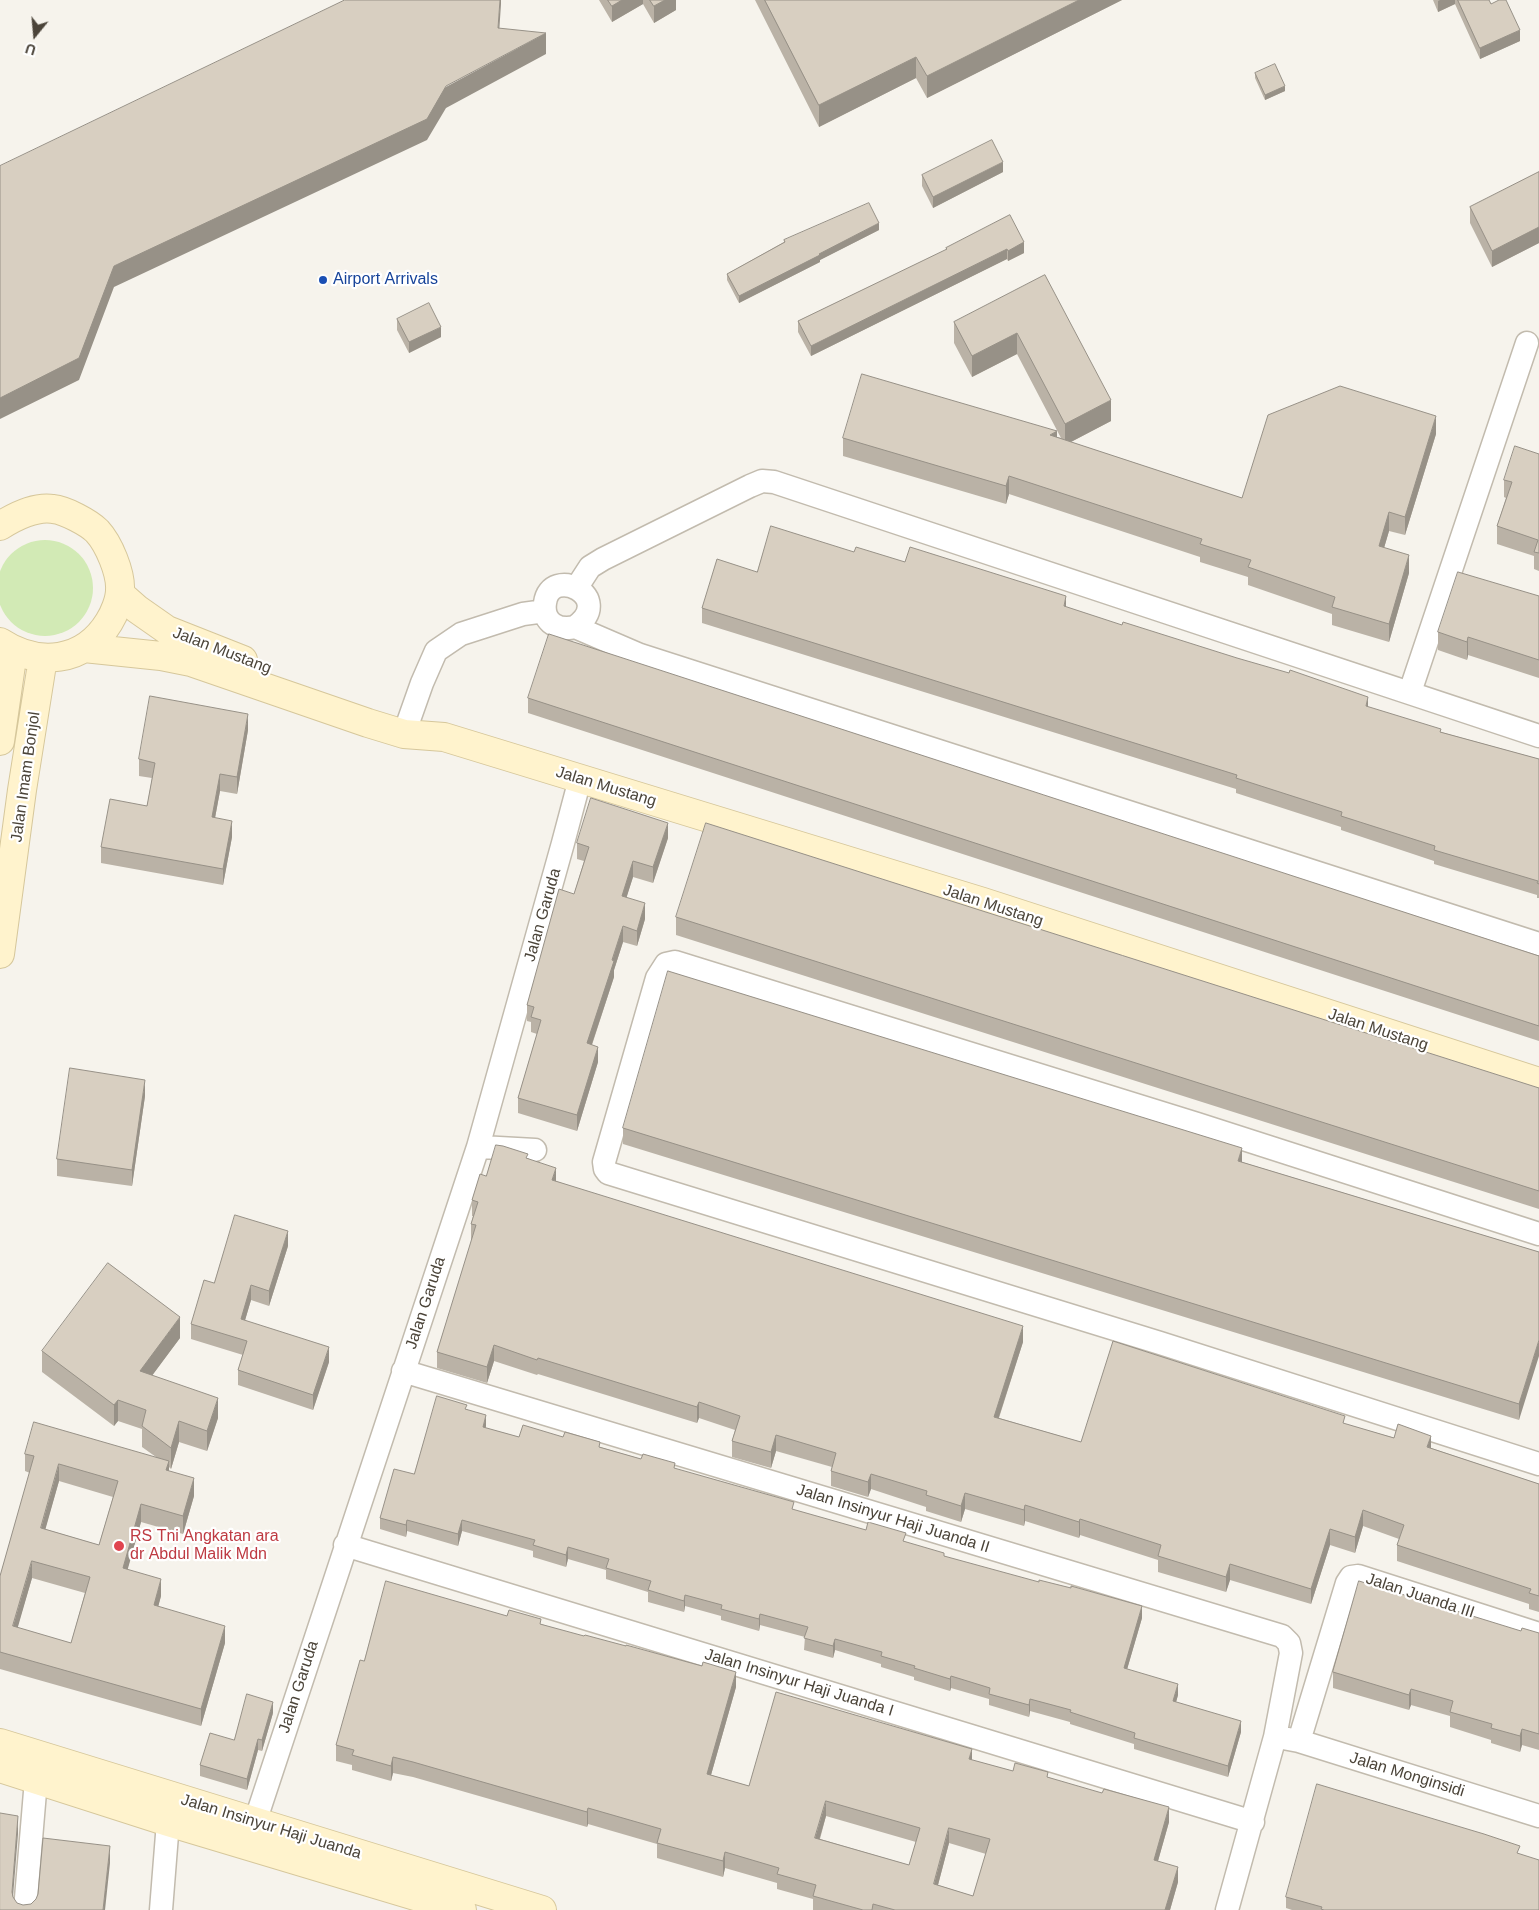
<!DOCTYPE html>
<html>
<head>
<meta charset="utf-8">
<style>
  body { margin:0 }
  #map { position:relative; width:1539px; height:1910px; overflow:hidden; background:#f6f3ec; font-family:Arial,sans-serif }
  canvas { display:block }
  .north { position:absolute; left:10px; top:10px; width:50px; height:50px; -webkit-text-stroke:4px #fff; paint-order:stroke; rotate:197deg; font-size:14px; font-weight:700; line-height:20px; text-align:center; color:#4b4439 }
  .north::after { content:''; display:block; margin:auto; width:18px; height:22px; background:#4b4439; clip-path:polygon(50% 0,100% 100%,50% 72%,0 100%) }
</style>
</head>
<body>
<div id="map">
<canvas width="1539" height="1910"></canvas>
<div class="north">U</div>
</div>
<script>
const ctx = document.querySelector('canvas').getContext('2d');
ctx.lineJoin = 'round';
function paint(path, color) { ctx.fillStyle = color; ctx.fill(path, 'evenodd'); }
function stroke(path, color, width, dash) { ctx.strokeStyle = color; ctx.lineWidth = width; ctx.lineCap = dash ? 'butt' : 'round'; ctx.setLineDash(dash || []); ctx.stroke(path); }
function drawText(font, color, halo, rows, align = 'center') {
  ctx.font = font + ' Arial,sans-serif'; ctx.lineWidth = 4.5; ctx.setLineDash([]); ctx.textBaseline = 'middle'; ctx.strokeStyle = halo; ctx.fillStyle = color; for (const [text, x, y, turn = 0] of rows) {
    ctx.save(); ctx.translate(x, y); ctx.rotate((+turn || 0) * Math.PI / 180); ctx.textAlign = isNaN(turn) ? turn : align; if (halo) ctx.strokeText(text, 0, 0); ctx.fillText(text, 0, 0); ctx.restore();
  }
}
const green = new Path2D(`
  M-3 588a48 48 0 1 1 96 0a48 48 0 1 1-96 0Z`);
const street = new Path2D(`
  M577 587 590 567 603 559 750 486 762 481 774 482 1539 736
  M575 627C617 597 550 564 545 603 542 623 559 631 575 627L640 655 1539 944
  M1410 692 1527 343
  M404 734 422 683 436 651 461 634 523 614 545 611
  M481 1147 535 1150
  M1539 1234 1197 1124 675 962 666 964 657 978 604 1162 605 1169 608 1173 1160 1343 1539 1464
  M403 1371 1282 1636 1289 1643 1291 1653 1275 1737 1227 1910
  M345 1545 1253 1822
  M1283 1738 1299 1741 1539 1816
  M1299 1741 1347 1583 1351 1577 1358 1576 1539 1634
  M255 1822 478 1147 563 843 580 779
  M25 1910 36 1780
  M161 1910 168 1822`);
const secondary = new Path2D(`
  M0 526C14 517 36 506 53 509 65 510 89 523 97 531 109 544 121 573 120 590 120 600 114 614 109 622 84 663 38 667 0 642
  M120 594 137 609 167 630 243 660
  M84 648 161 656 191 662 368 723 404 734 444 737 983 902 1539 1082
  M0 741 13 651
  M0 954 22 790 43 658
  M0 1743 542 1910
  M0 1768 168 1822 462 1910`);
const wall = new Path2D(`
  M599 0H676V10L654 23 643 4 612 22Z
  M755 0H1122L927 98 916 78 819 127Z
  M1433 0H1489L1491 4 1520 41 1480 59 1455 4 1438 12Z
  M1255 73 1285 91 1265 100 1255 78Z
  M1003 172 933 208 922 186V175Z
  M1539 172V243L1492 267 1470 223V207Z
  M1010 215 1024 253 1008 261 1007 259 811 356 798 332V321L946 250V248Z
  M879 230 820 260V262L739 303 727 280V274L784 242V240Z
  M1045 275 1111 421 1071 442 1242 498 1436 434 1405 535 1389 531 1384 548 1409 573 1389 642 1332 625V614L1248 585V577L1200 562V557L1009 494 1006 504 843 456V438L1057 437 1061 438 1017 354 972 377 954 343V322Z
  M397 319 441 337 409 353 397 330Z
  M1539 454V571L1534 569V556L1497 544V526L1506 498 1504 497V480Z
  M854 552 905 562 1066 607 1441 732 1539 759V898H1537V895L1434 864V861L1341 830V827L1236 793V789L702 623V608L757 572Z
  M1539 596V678L1468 655 1467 660 1438 650V632Z
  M528 698 1539 956V1041L528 713Z
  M248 730 237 794 220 791 215 818 232 837 223 885 101 863V847L147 806 152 778 139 776V759Z
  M668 838 653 883 633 877 626 898 645 919 637 946 623 942 614 970V977L592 1045 598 1062 577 1131 518 1113V1098L537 1034 531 1032V1022L527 1021V1005L574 894 584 861 577 859V843Z
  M676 917 1539 1088V1209L676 935Z
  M145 1096 132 1186 57 1176V1159Z
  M623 1128 1242 1162 1539 1252 1519 1420 623 1144Z
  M528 1158 556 1181 1023 1342 999 1418 1081 1442 1345 1424 1431 1448 1539 1484V1612L1529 1609V1604L1397 1561V1545L1399 1539 1363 1526 1355 1553 1330 1545 1311 1604 1230 1580 1226 1592 1158 1572V1560L1080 1535 1079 1538 1025 1521 1024 1526 965 1509 961 1522 926 1511V1507L871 1489 868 1497 831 1486V1471L832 1467 776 1451 771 1468 732 1457V1441L735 1430 699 1418 697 1423 538 1374 537 1375 494 1361 487 1383 437 1368V1352L472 1240 471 1239V1224L473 1216H472V1200L486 1176Z
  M288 1246 269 1306 251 1300 245 1320 329 1362 313 1410 238 1385V1370L243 1355 191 1339V1324L214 1283Z
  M180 1338 152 1375 218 1418 207 1451 179 1442 171 1469 169 1467V1471L194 1496 183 1534 141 1522 127 1570 161 1596 158 1606 225 1643 201 1726 0 1669V1576L30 1473 25 1471V1454L156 1457 142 1447V1429L118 1421 114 1426 42 1372V1351ZM59 1481 113 1497 99 1545 45 1529ZM32 1578 85 1593 71 1643 17 1628Z
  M467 1409 486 1426V1428L519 1437 600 1447 675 1469 794 1510 906 1542 944 1556 1142 1618 1127 1669 1178 1695 1176 1702 1241 1732 1228 1777 1134 1749V1744L1070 1724V1722L1030 1711 1029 1717 989 1705V1699L951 1688 950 1691 914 1680V1677L881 1667V1664L835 1650 833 1658 804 1650 805 1637 760 1625 759 1631 721 1620V1616L685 1606 684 1612 648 1602V1592L606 1579V1570L568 1559 566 1567 533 1557V1551L462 1531 458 1546 407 1531 406 1537 380 1529V1518Z
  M507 1616 541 1624 736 1687 711 1775 749 1786 972 1760 1013 1771 1048 1777 1169 1822 1158 1861 1178 1882 1170 1910H813V1899L777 1889V1883L725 1868 723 1877 657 1858V1844L588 1824 587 1827 413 1777 393 1773 391 1781 352 1770V1765L336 1761V1745L364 1661ZM826 1816 916 1842 909 1865 820 1839ZM949 1843 986 1854 973 1896 938 1885Z
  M1521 1631 1539 1633V1750L1522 1745 1520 1752 1491 1743V1740L1450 1727V1716L1411 1705 1409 1710 1333 1688V1672Z
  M273 1713 262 1751 258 1750 247 1790 200 1776V1765L234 1740Z
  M1520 1854 1539 1910H1292L1286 1908V1897Z`);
const shadedWall = new Path2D(`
  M500 0H501V4L498 49V28Z
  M622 0H643V4L612 22V6Z
  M665 0H676V10L654 23V6Z
  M1079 0H1122L927 98V76Z
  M1440 0H1455V4L1438 12V1Z
  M1520 30V41L1480 59V48Z
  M546 33V54L446 108 427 140 114 287 79 380 0 419V398L114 266Z
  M916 57V78L819 127V105Z
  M1285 86V91L1265 100V95Z
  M1003 162V172L933 208V197Z
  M879 223V230L820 260V262L739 303V296L819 254Z
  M1539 227V243L1492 267V251Z
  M1024 242V253L1008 261V251Z
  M1007 249V259L811 356V346Z
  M441 327V337L409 353V342Z
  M1017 333V354L972 377V356Z
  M1111 400V421L1065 445V424Z
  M1436 416V434L1405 535V517Z
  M1057 431V449L1050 435Z
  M1009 476V494L1006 504V486Z
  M1389 512V531L1379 565V546Z
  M1409 555V573L1389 642V624Z
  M1066 596V611L1064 606Z
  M1468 637V655L1467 660V642Z
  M1368 697V712L1366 706Z
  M248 714V730L237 794V777Z
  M220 774V791L212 834V817Z
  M232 821V837L223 885V869Z
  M668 823V838L653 883V867Z
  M633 861V877L622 912V896Z
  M645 903V919L637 946V931Z
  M623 926V942L614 970V977L587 1059V1043Z
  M598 1047V1062L577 1131V1115Z
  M145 1080V1096L132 1186V1170Z
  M1242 1148V1164L1238 1161Z
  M556 1168V1183L552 1180Z
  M288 1231V1246L269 1306V1291Z
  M251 1285V1300L241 1334V1319Z
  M180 1317V1338L140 1392V1371Z
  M1023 1326V1342L994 1432V1417Z
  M1539 1340V1356L1519 1420V1404Z
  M494 1345V1361L487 1383V1367Z
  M329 1347V1362L313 1410V1395Z
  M218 1398V1418L207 1451V1431Z
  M118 1400V1421L114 1426V1405Z
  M699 1402V1418L697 1423V1407Z
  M486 1415V1426L483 1438V1427Z
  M179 1421V1442L171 1469V1448Z
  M776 1435V1451L771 1468V1452Z
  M1431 1436V1452L1427 1447Z
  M169 1461V1478L166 1470Z
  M59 1464V1481L41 1545V1528Z
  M871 1474V1489L868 1497V1482Z
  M194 1478V1496L183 1534V1516Z
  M965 1493V1509L961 1522V1506Z
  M141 1504V1522L123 1586V1568Z
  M1025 1505V1521L1024 1526V1510Z
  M1363 1510V1526L1355 1553V1537Z
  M1080 1519V1535L1079 1538V1522Z
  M407 1520V1531L406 1537V1525Z
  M462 1520V1531L458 1546V1534Z
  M1330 1529V1545L1311 1604V1589Z
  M568 1547V1559L566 1567V1555Z
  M32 1561V1578L13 1644V1626Z
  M1230 1564V1580L1226 1592V1577Z
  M161 1579V1596L154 1623V1605Z
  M685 1595V1606L684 1612V1601Z
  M1142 1606V1618L1124 1680V1668Z
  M760 1614V1625L759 1631V1619Z
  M225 1626V1643L201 1726V1709Z
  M835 1639V1650L833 1658V1646Z
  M736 1672V1687L707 1789V1774Z
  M951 1676V1688L950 1691V1679Z
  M1178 1684V1695L1173 1713V1701Z
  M1411 1689V1705L1409 1710V1695Z
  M1030 1699V1711L1029 1717V1705Z
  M273 1702V1713L262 1751V1740Z
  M1241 1721V1732L1228 1777V1766Z
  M1522 1729V1745L1520 1752V1736Z
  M258 1739V1750L247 1790V1779Z
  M972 1749V1764L969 1759Z
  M393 1757V1773L391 1781V1766Z
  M826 1801V1816L815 1854V1838Z
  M1169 1807V1822L1154 1875V1860Z
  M588 1808V1824L587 1827V1812Z
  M18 1816V1834L12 1909V1892Z
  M949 1828V1843L934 1900V1884Z
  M110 1846V1863L105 1910H103Z
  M725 1852V1868L723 1877V1861Z
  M1178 1867V1882L1170 1910H1165Z`);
const building = new Path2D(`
  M345 0H500L498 28 546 33 446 86 427 119 114 266 79 358 0 398V166Z
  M608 0H622L612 6Z
  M650 0H665L654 6Z
  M765 0H1079L927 76 916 57 819 105Z
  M1458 0H1489L1491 4 1499 0H1506L1520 30 1480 48Z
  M1275 64 1285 86 1265 95 1255 73Z
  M992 140 1003 162 933 197 922 175Z
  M1539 172V227L1492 251 1470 207Z
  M869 203 879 223 819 254 820 255 739 296 727 274 785 242 784 240Z
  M1010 215 1024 242 1008 251 1007 249 811 346 798 321 947 249 946 248Z
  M1045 275 1111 400 1065 424 1017 333 972 356 954 322Z
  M429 303 441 327 409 342 397 319Z
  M862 374 1057 431 1050 435 1242 498 1268 415 1340 386 1436 416 1405 517 1389 512 1379 546 1409 555 1389 624 1332 607 1335 597 1248 567 1251 560 1200 544 1202 539 1009 476 1006 486 843 438Z
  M1515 446 1539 454V553L1534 552 1538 540 1497 526 1512 482 1504 480Z
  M771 526 854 552 856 547 905 562 910 547 1066 596 1064 606 1122 625 1123 622 1237 658 1289 673 1290 670 1368 697 1366 706 1441 729 1440 732 1539 759V884L1537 883 1538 881 1434 850 1435 846 1341 816 1342 812 1236 778 1237 775 702 608 717 559 757 572Z
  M1458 572 1539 596V660L1468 637 1467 642 1438 632Z
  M549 634 1539 956V1026L528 698Z
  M150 696 248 714 237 777 220 774 212 817 232 821 223 869 101 847 110 799 147 806 155 763 139 759Z
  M591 798 668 823 653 867 633 861 622 896 645 903 637 931 623 926 612 960 614 961 587 1043 598 1047 577 1115 518 1098 541 1020 531 1017 534 1007 527 1005 559 889 574 894 589 847 577 843Z
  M706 823 1539 1088V1191L676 917Z
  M668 971 1242 1148 1238 1161 1539 1252V1340L1519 1404 623 1128Z
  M70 1068 145 1080 132 1170 57 1159Z
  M496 1145 503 1146 528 1154 526 1158 556 1168 552 1180 1023 1326 994 1417 1081 1442 1113 1341 1345 1416 1343 1423 1394 1438 1398 1424 1431 1436 1427 1447 1539 1484V1596L1529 1593 1531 1589 1397 1545 1404 1525 1363 1510 1355 1537 1330 1529 1311 1589 1230 1564 1226 1577 1158 1556 1161 1545 1080 1519 1079 1522 1025 1505 1024 1510 965 1493 961 1506 926 1495 927 1491 871 1474 868 1482 831 1471 836 1453 776 1435 771 1452 732 1441 740 1416 699 1402 697 1407 538 1358 537 1360 494 1345 487 1367 437 1352 476 1225 471 1224 478 1202 472 1200 480 1174 486 1176Z
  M235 1215 288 1231 269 1291 251 1285 241 1319 329 1347 313 1395 238 1370 247 1341 191 1324 204 1280 214 1283Z
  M108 1263 180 1317 140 1371 218 1398 207 1431 179 1421 171 1448 142 1426 146 1410 118 1400 114 1405 42 1351Z
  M437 1396 467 1405 465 1409 486 1415 483 1427 519 1437 523 1425 563 1437 565 1432 600 1442 599 1447 641 1459 643 1454 675 1463 674 1468 794 1502 792 1509 866 1530 868 1522 906 1533 903 1541 944 1553V1556L1039 1582V1580L1071 1588V1586L1142 1606 1124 1668 1178 1684 1173 1701 1241 1721 1228 1766 1134 1738 1135 1733 1070 1712 1071 1710 1030 1699 1029 1705 989 1694 990 1688 951 1676 950 1679 914 1668 915 1666 881 1656 882 1652 835 1639 833 1646 804 1638 808 1627 760 1614 759 1619 721 1609 722 1605 685 1595 684 1601 648 1590 651 1581 606 1568 609 1559 568 1547 566 1555 533 1545 535 1540 462 1520 458 1534 407 1520 406 1525 380 1518 394 1469 414 1474Z
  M34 1422 169 1461 166 1470 194 1478 183 1516 141 1504 123 1568 161 1579 154 1605 225 1626 201 1709 0 1652V1576L34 1456 25 1454ZM59 1464 118 1481 99 1545 41 1528ZM32 1561 90 1577 71 1643 13 1626Z
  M386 1581 507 1616 509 1610 541 1619 540 1624 584 1636 585 1635 626 1646V1645L702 1666 703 1662 736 1672 707 1774 749 1786 776 1692 972 1749 969 1759 1013 1771 1015 1763 1048 1772 1047 1777 1102 1793 1104 1789 1169 1807 1154 1860 1178 1867 1165 1910H895L873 1904 872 1910H863L813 1896 816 1885 777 1874 779 1868 725 1852 723 1861 657 1843 661 1829 588 1808 587 1812 413 1762 393 1757 391 1766 352 1755 354 1750 336 1745 360 1660 364 1661ZM826 1801 920 1828 909 1865 815 1838ZM949 1828 990 1839 973 1896 934 1884Z
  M1359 1581 1521 1631 1522 1628 1539 1633V1734L1522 1729 1520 1736 1491 1728 1492 1724 1450 1712 1453 1701 1411 1689 1409 1695 1333 1672Z
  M247 1694 273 1702 262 1740 258 1739 247 1779 200 1765 210 1733 234 1740Z
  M1317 1784 1484 1834 1520 1846 1517 1853 1539 1860V1910H1324L1321 1909 1322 1907 1286 1897Z
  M0 1813 18 1816 12 1892 13 1897 17 1903 23 1905 31 1904 36 1899 38 1894 43 1838 110 1846 103 1910H0Z`);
const markers = [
  [323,280,5,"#1a4fb4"],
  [119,1546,6,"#e0444e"]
];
const transitNames = [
  ["Airport Arrivals",333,280]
];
const streetNames = [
  ["Jalan Mustang",222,651,21],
  ["Jalan Imam Bonjol",26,777,-82],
  ["Jalan Mustang",606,787,17],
  ["Jalan Mustang",993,906,18],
  ["Jalan Garuda",543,915,-74],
  ["Jalan Mustang",1378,1030,18],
  ["Jalan Garuda",426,1303,-72],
  ["Jalan Insinyur Haji Juanda II",893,1519,17],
  ["Jalan Juanda III",1420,1596,18],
  ["Jalan Insinyur Haji Juanda I",799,1683,17],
  ["Jalan Garuda",299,1687,-72],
  ["Jalan Monginsidi",1407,1775,17],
  ["Jalan Insinyur Haji Juanda",271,1827,17]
];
const healthNames = [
  ["RS Tni Angkatan ara",130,1537],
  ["dr Abdul Malik Mdn",130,1555]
];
paint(green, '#d2eab5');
stroke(street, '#c2bbae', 25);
stroke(secondary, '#d6c79b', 30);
stroke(street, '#fff', 22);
stroke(secondary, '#fff3cd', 28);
paint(wall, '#bab2a6');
paint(shadedWall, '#979187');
paint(building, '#d8cfc1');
stroke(building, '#979187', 1);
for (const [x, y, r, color] of markers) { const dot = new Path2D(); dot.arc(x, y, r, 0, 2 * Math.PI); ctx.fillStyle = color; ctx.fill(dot); stroke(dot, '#fff', 2); }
drawText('16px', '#164399', '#fff', transitNames, 'left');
drawText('16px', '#4b4439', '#fff', streetNames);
drawText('16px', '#be3a42', '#fff', healthNames, 'left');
</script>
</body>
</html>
